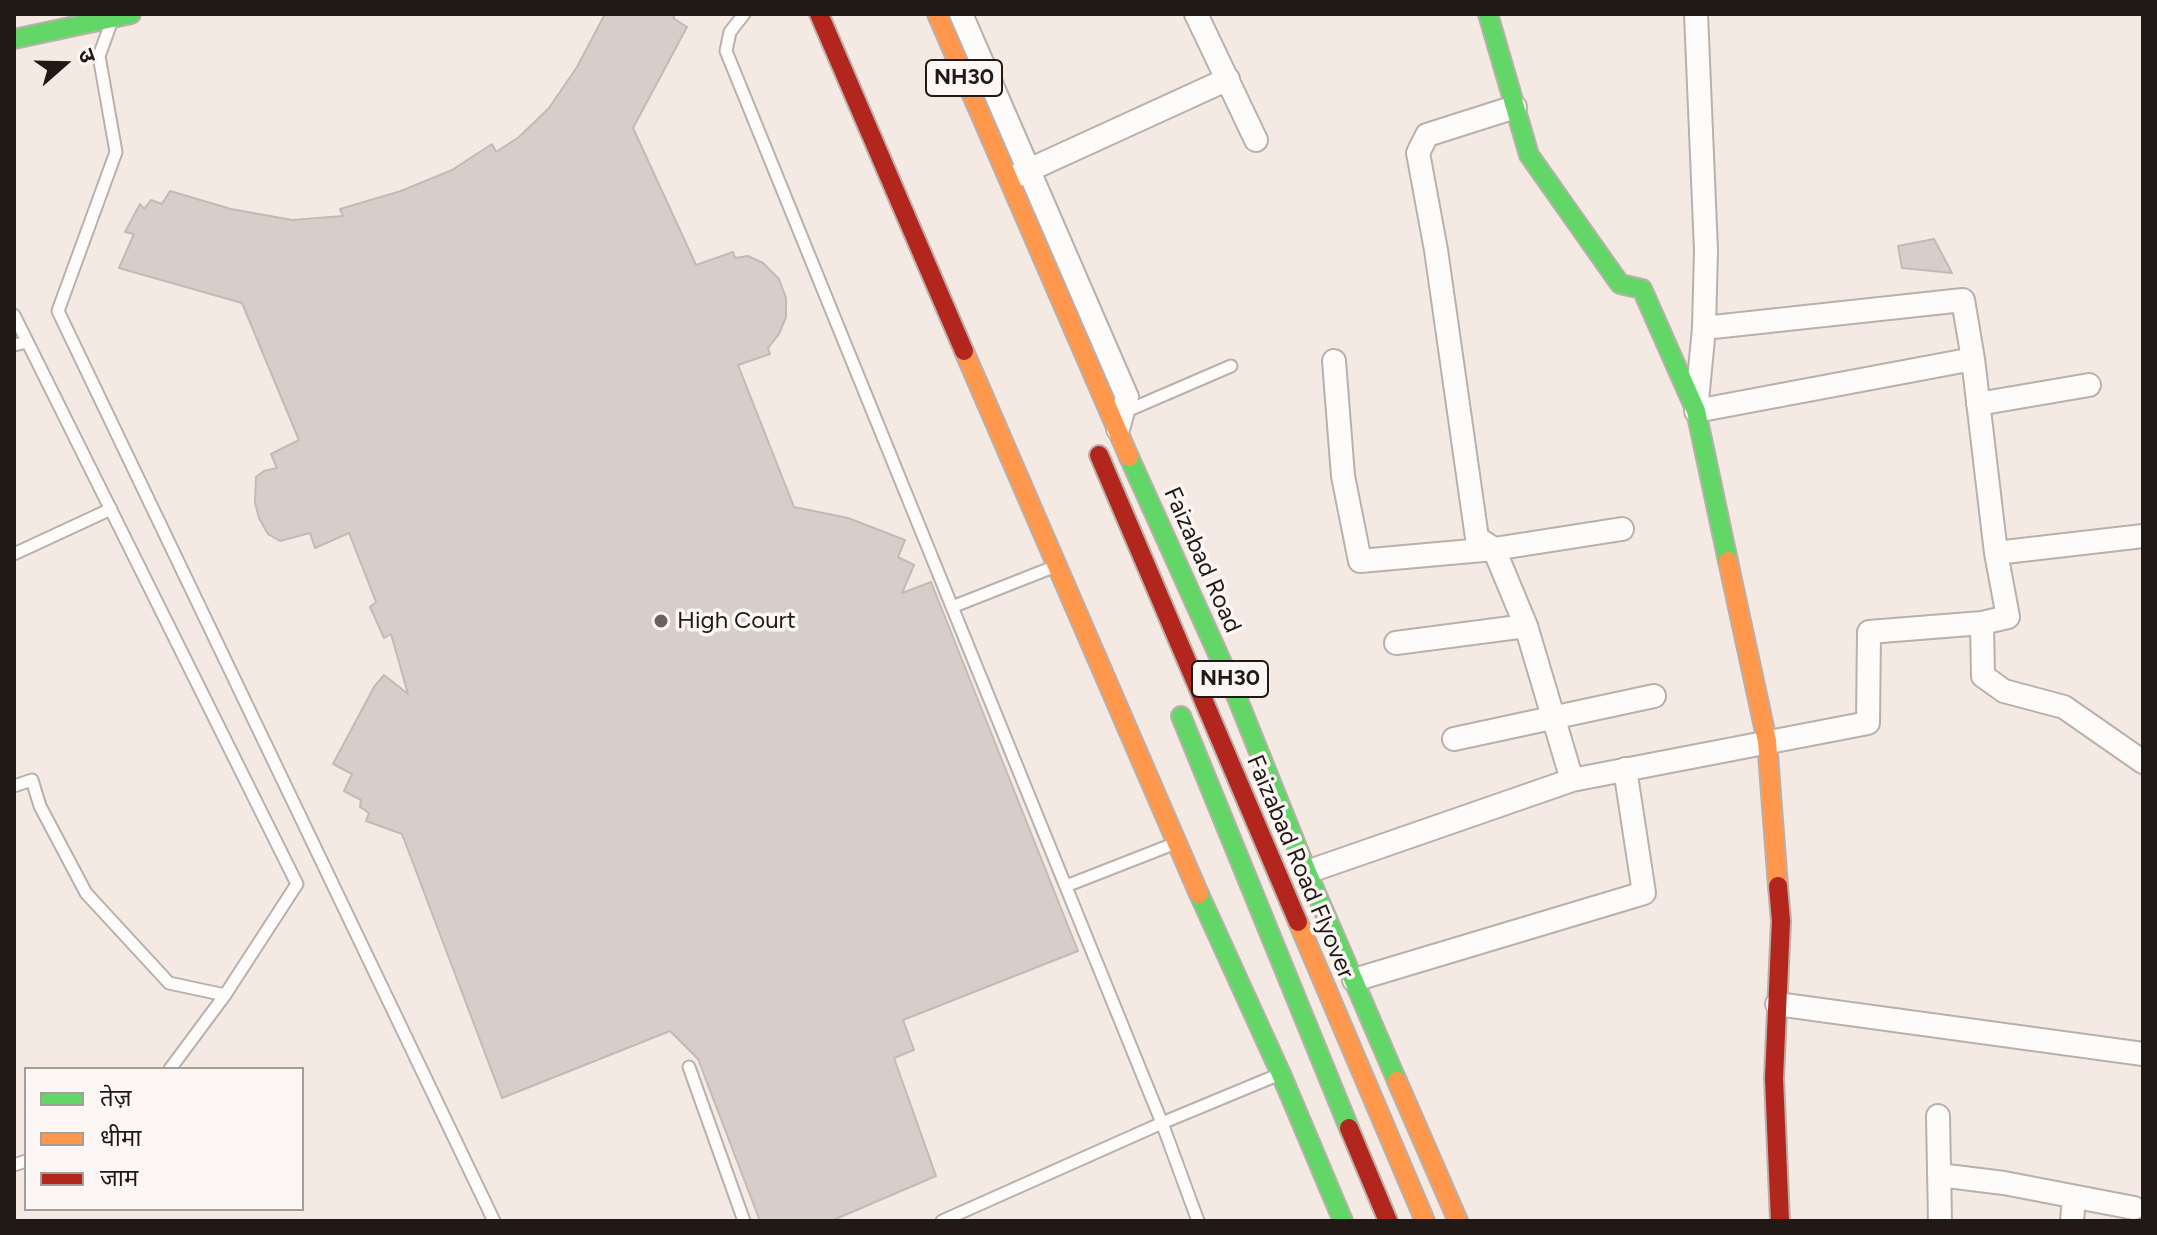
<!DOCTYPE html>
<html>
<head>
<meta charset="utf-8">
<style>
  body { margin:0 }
  #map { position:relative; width:2157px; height:1235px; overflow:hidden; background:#f5e9e3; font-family:Figtree,"Noto Sans Devanagari",sans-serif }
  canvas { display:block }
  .frame { position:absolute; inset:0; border:16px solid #201915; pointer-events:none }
  .legend { position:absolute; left:24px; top:1067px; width:280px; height:144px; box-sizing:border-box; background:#fcf7f5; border:2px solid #a49e9b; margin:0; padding:10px 14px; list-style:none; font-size:24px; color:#201915 }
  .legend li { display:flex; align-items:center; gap:16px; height:40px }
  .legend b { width:40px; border:2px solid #a49e9b }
  .north { position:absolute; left:24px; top:24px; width:80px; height:80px; -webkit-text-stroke:6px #fcf7f5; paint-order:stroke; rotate:70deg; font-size:22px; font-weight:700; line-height:32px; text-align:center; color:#201915 }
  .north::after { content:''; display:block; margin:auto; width:28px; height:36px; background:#201915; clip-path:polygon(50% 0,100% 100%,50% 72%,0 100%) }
</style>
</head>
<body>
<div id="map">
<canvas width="2157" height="1235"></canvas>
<div class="frame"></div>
<ul class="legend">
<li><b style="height:10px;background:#63d668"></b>तेज़</li>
<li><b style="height:10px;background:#ff974d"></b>धीमा</li>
<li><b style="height:10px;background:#b3261e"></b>जाम</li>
</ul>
<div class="north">उ</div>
</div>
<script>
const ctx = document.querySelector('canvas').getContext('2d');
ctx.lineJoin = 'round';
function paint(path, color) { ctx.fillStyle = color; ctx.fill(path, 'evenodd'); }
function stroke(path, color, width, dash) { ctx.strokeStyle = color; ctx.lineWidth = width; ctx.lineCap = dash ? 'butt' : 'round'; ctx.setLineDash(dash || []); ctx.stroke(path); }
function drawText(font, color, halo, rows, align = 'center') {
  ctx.font = font + ' Figtree,sans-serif'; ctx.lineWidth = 7; ctx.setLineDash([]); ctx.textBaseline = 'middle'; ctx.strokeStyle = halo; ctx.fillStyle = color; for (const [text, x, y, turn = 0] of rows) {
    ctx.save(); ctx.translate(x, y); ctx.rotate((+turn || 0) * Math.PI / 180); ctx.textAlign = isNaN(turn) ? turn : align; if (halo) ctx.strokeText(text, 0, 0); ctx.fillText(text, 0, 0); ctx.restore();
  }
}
const building = new Path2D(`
  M605 14H676L673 18 687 27 633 128 696 265 733 252 735 258 748 256 763 263 779 279 786 298V317L779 334 768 348 770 354 738 365 794 507 848 518 905 540 898 557 914 565 902 593 931 582 1078 951 903 1020 914 1050 894 1058 936 1176 831 1221H760L698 1059 670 1031 502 1098 402 834 366 821 369 813 360 807 361 800 344 791 352 774 333 764 374 687 384 675 408 694 391 634 384 638 370 607 376 602 349 533 315 548 310 533 280 541 268 534 259 518 255 503 256 477 264 471 277 468 271 454 299 440 242 303 119 268 134 234 125 232 140 204 144 209 151 200 162 204 170 191 231 209 292 220 343 216 340 209 401 191 452 170 492 144 496 152 519 137 549 108 577 67Z
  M1934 239 1952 273 1902 268 1898 246Z`);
const lane = new Path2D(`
  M744 14 730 32 726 51 1162 1123 1198 1221
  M111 23 99 56 116 152 58 311 494 1221
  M14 315 297 884 225 995 170 1069
  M14 345 27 342
  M1122 413 1231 366
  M14 554 111 509
  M952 607 1056 566
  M14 786 32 780 40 806 86 893 169 983 225 995
  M1066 886 1176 843
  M689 1067 744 1221
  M14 1165 26 1161
  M942 1221 1162 1123 1280 1074`);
const street = new Path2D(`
  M961 14 1127 397 1118 429
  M1196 14 1256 140
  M1696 14 1706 250 1704 328 1696 411 1973 359
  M1515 107 1427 135 1418 153 1436 250 1477 538 1494 549 1622 529
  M1018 175 1228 79
  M1704 328 1963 300 1973 359 1996 553
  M1334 361 1343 476 1360 561 1494 549 1526 626 1572 780
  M1978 404 2089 385
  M1982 623 2008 617 1996 553 2143 536
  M1396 643 1526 626
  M1454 739 1654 696
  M1307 872 1572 780 1868 723 1869 632 1982 623 1983 676 2004 691 2064 707 2143 762
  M1354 980 1644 893 1625 769
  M1777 1004 2143 1054
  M1938 1116 1940 1221
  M1939 1175 2004 1183 2134 1208
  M2072 1221 2074 1197`);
const fast = new Path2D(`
  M1488 14 1529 155 1620 284 1642 289 1696 411 1728 561
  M14 39 131 14
  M1129 457 1232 685 1307 872 1397 1081
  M1181 716 1349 1128
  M1199 894 1281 1074 1343 1221`);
const slow = new Path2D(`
  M937 14 1129 457
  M964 351 1199 894
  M1728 561 1767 741 1778 886
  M1298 922 1425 1221
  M1397 1081 1458 1221`);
const jam = new Path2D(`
  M819 14 964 351
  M1099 455 1298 922
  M1778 886 1781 921 1774 1078 1780 1221
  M1349 1128 1388 1221`);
const markers = [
  [661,621,8,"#6b625d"]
];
const shields = [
  [964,78,76],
  [1230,679,76]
];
const shieldNames = [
  ["NH30",964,78],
  ["NH30",1230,679]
];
const streetNames = [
  ["Faizabad Road",1202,560,66],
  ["Faizabad Road Flyover",1300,867,67]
];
const poiNames = [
  ["High Court",677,621]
];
paint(building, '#d7ceca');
stroke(building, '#c4bab5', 2);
stroke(lane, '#b9b0ab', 15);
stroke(street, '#b9b0ab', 26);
stroke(fast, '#b9b0ab', 22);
stroke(slow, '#b9b0ab', 22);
stroke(jam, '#b9b0ab', 22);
stroke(lane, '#fefcfb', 11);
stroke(street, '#fefcfb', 22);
stroke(fast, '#63d668', 18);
stroke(slow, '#ff974d', 18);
stroke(jam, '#b3261e', 18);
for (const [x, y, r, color] of markers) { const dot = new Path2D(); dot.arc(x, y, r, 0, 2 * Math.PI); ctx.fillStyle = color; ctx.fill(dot); stroke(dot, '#fcf7f5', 3); }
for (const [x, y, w] of shields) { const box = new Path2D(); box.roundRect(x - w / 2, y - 18, w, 36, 6); ctx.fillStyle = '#fcf7f5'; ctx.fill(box); stroke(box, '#201915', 2); }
drawText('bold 22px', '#201915', null, shieldNames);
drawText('24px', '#201915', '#fcf7f5', streetNames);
drawText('24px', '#201915', '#fcf7f5', poiNames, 'left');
</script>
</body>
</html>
